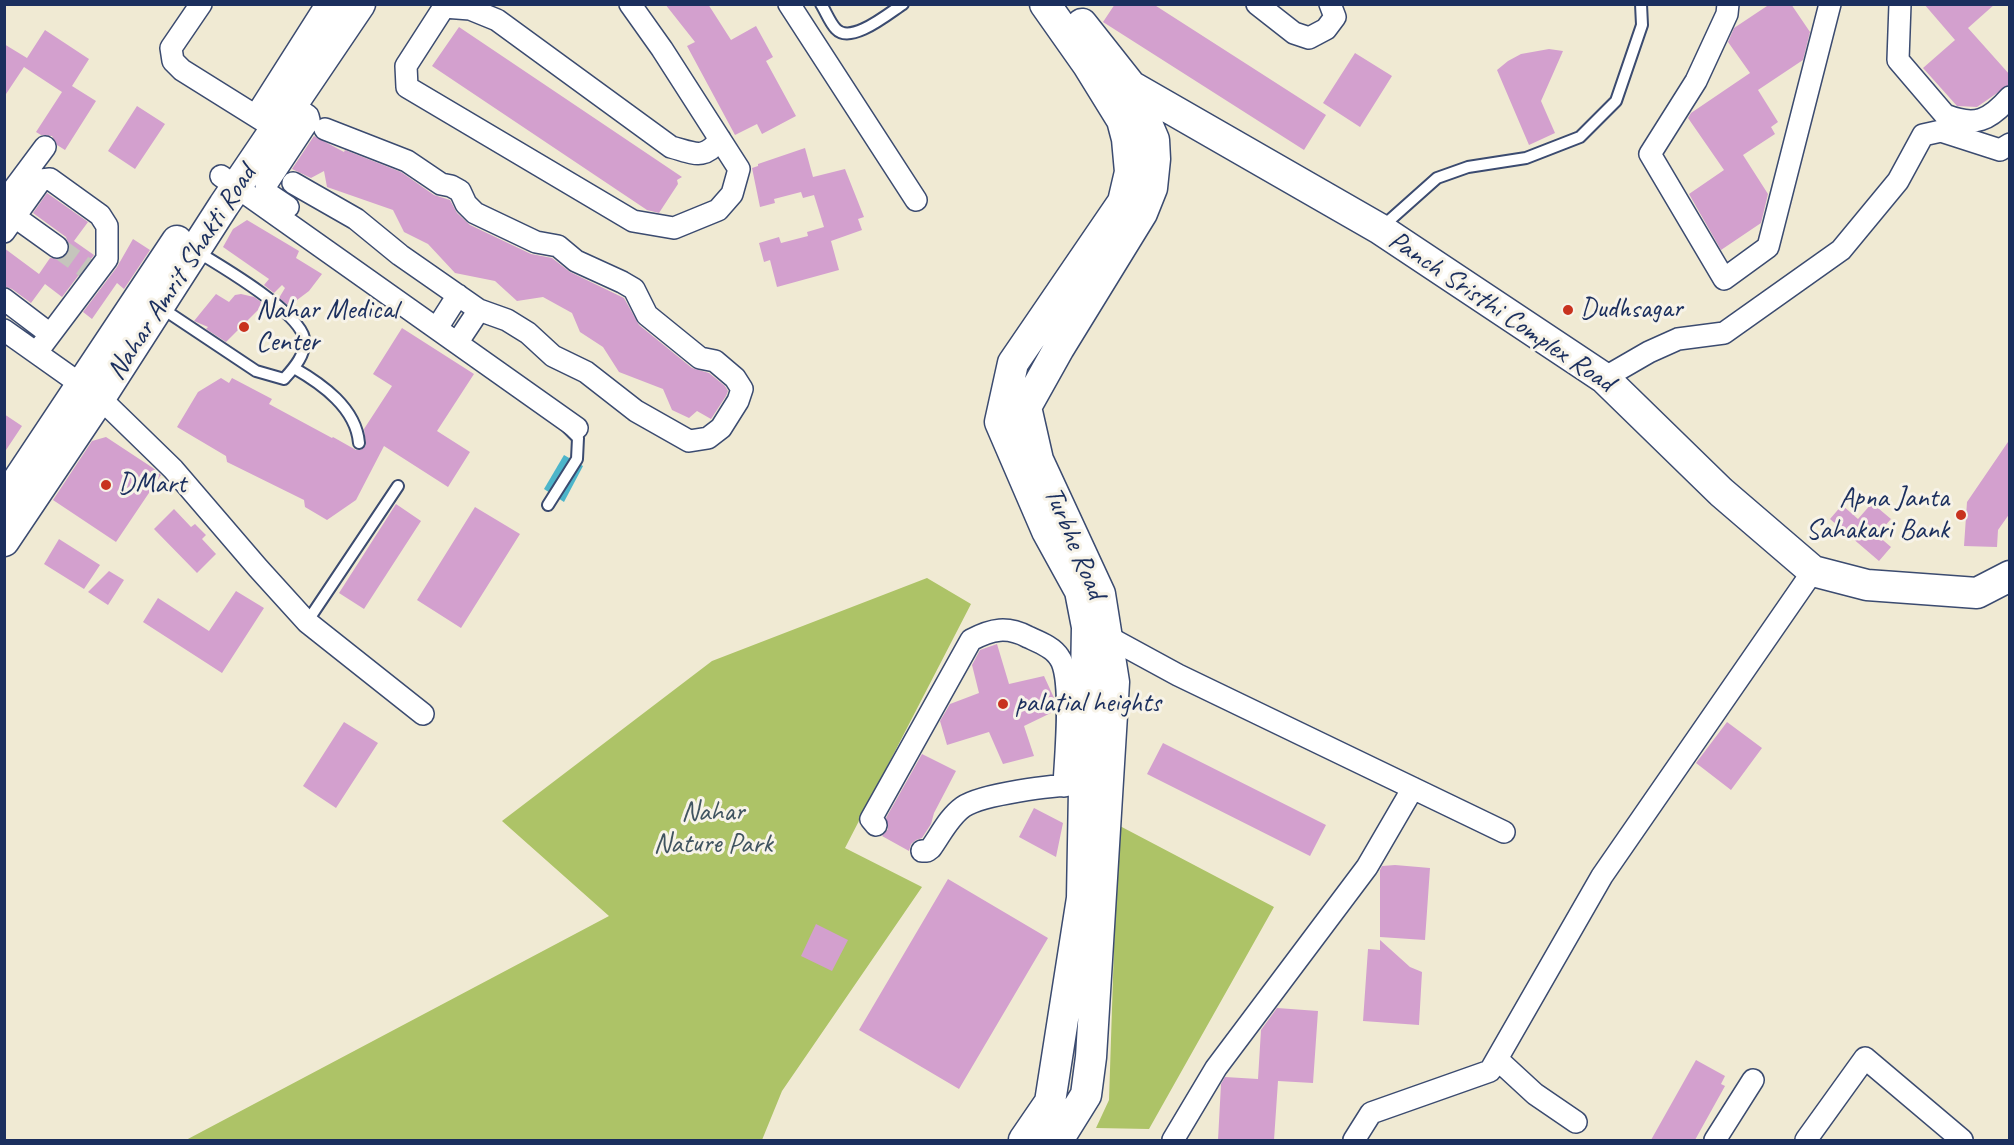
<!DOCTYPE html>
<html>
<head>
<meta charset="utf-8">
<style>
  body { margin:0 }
  #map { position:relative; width:2014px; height:1145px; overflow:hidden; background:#f0ead3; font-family:Caveat,sans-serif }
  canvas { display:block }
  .frame { position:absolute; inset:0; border:6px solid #1b2f5e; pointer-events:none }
</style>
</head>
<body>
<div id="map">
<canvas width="2014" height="1145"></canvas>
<div class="frame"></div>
</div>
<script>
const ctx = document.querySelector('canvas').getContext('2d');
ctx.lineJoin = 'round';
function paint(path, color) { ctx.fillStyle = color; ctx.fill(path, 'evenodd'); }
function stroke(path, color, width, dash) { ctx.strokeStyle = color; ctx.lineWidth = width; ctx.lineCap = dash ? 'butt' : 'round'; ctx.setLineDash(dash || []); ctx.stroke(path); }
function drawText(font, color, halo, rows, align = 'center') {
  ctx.font = font + ' Caveat,sans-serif'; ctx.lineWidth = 6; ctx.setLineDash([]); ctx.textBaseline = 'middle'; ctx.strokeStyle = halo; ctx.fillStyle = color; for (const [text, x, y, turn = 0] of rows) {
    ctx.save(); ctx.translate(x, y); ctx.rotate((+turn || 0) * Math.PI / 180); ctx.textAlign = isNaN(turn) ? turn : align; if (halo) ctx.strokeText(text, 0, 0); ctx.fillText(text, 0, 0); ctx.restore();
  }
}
const green = new Path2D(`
  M927 578 971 604 845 848 922 887 782 1091 762 1140H186L609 916 502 821 712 661Z
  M1118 825 1274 907 1149 1129 1096 1128 1109 1100Z`);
const water = new Path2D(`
  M564 455 583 466 564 502 544 489Z`);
const building = new Path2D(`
  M665 4H708L731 40 756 26 773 57 766 61 796 116 762 134 757 124 735 135 687 46 695 42Z
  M1115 4H1153L1326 115 1304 150 1103 22Z
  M1770 4H1791L1810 32 1803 60 1758 90 1778 122 1771 127 1775 134 1743 155 1768 194 1761 223 1721 250 1689 194 1724 170 1688 118 1691 113 1750 73 1728 42 1734 28Z
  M1924 4H1995L1968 28 2010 75V84L1977 107 1957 106 1923 68 1955 40Z
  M459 27 682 177 677 180 678 184 659 213 647 210 432 66Z
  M45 30 89 59 72 86 96 101 65 150 57 145 52 136 41 135 36 132 62 92 24 67 4 97V44L27 58Z
  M1549 49 1563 51 1541 101 1555 133 1529 145 1497 70 1508 61 1521 54Z
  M1355 53 1392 76 1360 127 1323 103Z
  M137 106 165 124 135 169 108 151Z
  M314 136 344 152 345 150 401 172 434 195 450 200 457 213 470 225 531 254 552 258 570 272 624 298 639 325 692 368 709 373 725 386 728 391 726 396 711 419 697 411 689 418 672 410 663 389 619 372 603 347 580 332 572 313 543 297 517 301 495 281 455 273 428 244 404 232 393 210 327 187 324 171 311 178 292 169Z
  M805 148 813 177 845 169 864 217 858 219 862 230 831 241 839 270 777 287 770 260 764 262 759 243 779 237 781 243 808 236 807 232 824 227 814 195 803 198 801 192 774 199 775 203 760 207 752 168 758 166V164Z
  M47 193 88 222 74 241 94 255 62 297 45 284 31 303 12 289 4 286V248L39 274 50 258 62 259 67 255 70 248 66 237 33 213Z
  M247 220 299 251 296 258 322 274 309 291 289 306 279 298 285 288 282 285 274 293 264 285 269 279 223 247 233 229Z
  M133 239 150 250 124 289 117 283 92 319 83 312 117 267Z
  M216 294 229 302 235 295 241 294 254 297 264 304 226 342 206 329 208 327 194 321Z
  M402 328 474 374 437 431 470 452 448 487 384 446 356 500 327 520 305 507 304 500 227 462 226 456 177 427 198 392 221 378 229 383 232 378 272 399 269 404 332 438 333 437 356 450H361L366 445 364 429 392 386 373 374Z
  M4 414 22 426 4 453Z
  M106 437 153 468 161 475 116 542 53 500 92 441Z
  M2010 439V513L1998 530 1997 547 1964 546 1967 502Z
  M1872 503 1891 519 1877 535 1891 547 1879 561 1830 519 1842 505 1858 519Z
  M396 504 421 521 364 609 339 593Z
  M475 507 520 534 461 628 417 600Z
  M174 509 191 527 195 524 206 535 202 539 216 554 197 573 154 529Z
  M59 539 100 565 84 589 44 564Z
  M109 571 124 580 108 605 88 592Z
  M236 591 264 608 222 673 143 622 158 598 209 631Z
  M997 644 1009 684 1044 676 1055 700V711L1024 726 1034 756 1003 764 989 732 947 745 940 721 950 704 979 693 972 665 980 650Z
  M344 722 378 743 336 808 303 786Z
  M1727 722 1762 748 1731 790 1696 763Z
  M1163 743 1326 825 1310 856 1147 774Z
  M922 754 956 771 934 813 931 824 922 838 916 840 911 844 909 851 882 836 888 829 886 818Z
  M1034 808 1063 823 1056 857 1019 837Z
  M1395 865 1430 868 1425 940 1380 937V870L1382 866Z
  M948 879 1048 938 959 1089 859 1030Z
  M816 924 848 940 832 971 801 956Z
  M1380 940 1410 967 1422 972 1419 1025 1363 1021 1368 949 1380 950Z
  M1277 1008 1318 1011 1313 1083 1278 1081 1274 1140H1218L1221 1084 1225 1077 1258 1079 1261 1030Z
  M1696 1060 1725 1076 1721 1084 1725 1086 1695 1140H1651Z`);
const streetTunnel = new Path2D(`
  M57 247 93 273`);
const lane = new Path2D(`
  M821 4C826 12 830 23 836 29 851 45 889 13 903 4
  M1382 227 1437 178 1468 167 1526 158 1580 137 1616 101 1642 25 1641 4
  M160 307 256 371 284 379C293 369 307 354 304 338 298 311 221 266 196 251
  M294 368C322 384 356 408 359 443
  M548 505 577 459 578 438 568 428
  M307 622 398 486`);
const street = new Path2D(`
  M201 4 171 48 173 61 182 70 270 125
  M630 4 662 49 739 169 732 194 718 210 674 228 633 221 407 87 406 66 444 7 470 9 497 20 671 147C694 153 704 161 720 139
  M789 4 916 200
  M1257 4 1294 33 1309 38 1326 29 1335 17 1330 4
  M1728 4 1727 14 1696 81 1650 154 1724 279 1768 247 1830 4
  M1900 4 1898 60 1945 115C1975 127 1989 121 2010 97
  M221 176 577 428
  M293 183 356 219 400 255 479 310 507 320 528 333 553 356 586 372 636 411 689 441 708 438 721 428 738 401 742 389 735 378 715 361 700 358 647 315 634 289 622 282 576 261 558 246 536 242 475 213 466 204 460 191 451 186 441 184 407 161 325 129
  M4 202 45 147
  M288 207 267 193 266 185 309 120 308 116 292 105
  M4 209 57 247
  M4 232 41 180 50 179 100 215 107 226V259L37 352
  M4 299 50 334
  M437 328 458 295
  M4 330 100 398 173 469 258 568 307 622 423 714
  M457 343 479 310
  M1604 378 1649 352 1678 339 1724 333 1841 250 1898 181 1923 135 1941 131 2000 150 2010 144
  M1099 632 1178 675 1504 832
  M876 825 871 819 971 640C992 629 1007 626 1028 637 1039 642 1053 647 1059 657 1074 677 1065 759 1064 786
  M922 851H927L931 848C941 834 949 817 963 807 982 794 1053 785 1078 785
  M1497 1059 1535 1094 1576 1122
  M1173 1140 1216 1068 1367 867 1413 788
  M1354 1140 1371 1113 1490 1071 1602 876 1813 571
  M1715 1140 1753 1080
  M1806 1140 1865 1058 1962 1140`);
const secondary = new Path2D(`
  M1127 86H1131L1380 229 1604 378 1721 492 1813 571 1867 585 1977 593 2010 576
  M262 114 332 4
  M4 501 177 241
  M4 541 100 398 224 205 360 4
  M1024 1140 1050 1102 1082 898 1087 627 1080 591 1047 531 1000 422 1013 363 1123 202 1130 172 1127 139 1122 120 1088 65 1045 4
  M1058 1140 1086 1095 1091 1057 1114 682 1100 594 1038 460 1026 407 1059 348 1142 213 1152 188 1155 159 1154 140 1131 86 1082 24`);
const markers = [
  [1568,310,6,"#c8321e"],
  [244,327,6,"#c8321e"],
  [106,485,6,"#c8321e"],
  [1961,515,6,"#c8321e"],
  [1003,704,6,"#c8321e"]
];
const streetNames = [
  ["Nahar Amrit Shakti Road",182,273,-57],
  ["Panch Sristhi Complex Road",1501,312,34],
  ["Turbhe Road",1074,543,67]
];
const poiNames = [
  ["Dudhsagar",1580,310],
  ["Nahar Medical",256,311],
  ["Center",256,343],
  ["DMart",118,485],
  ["Apna Janta",1949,499,"right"],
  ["Sahakari Bank",1949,531,"right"],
  ["palatial heights",1015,704]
];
const parkNames = [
  ["Nahar",713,813],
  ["Nature Park",713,845]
];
paint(green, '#adc367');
paint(water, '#4cb5ca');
paint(building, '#d3a0ce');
stroke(streetTunnel, '#c5c5bc', 21, [21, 10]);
stroke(lane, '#3b4b70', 14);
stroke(street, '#3b4b70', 24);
stroke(secondary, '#3b4b70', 33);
stroke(lane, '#fff', 10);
stroke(street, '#fff', 21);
stroke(secondary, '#fff', 30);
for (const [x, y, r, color] of markers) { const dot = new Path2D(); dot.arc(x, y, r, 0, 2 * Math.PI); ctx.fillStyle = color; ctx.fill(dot); stroke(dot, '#f7f3e8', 2); }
drawText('28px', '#1b2f5e', '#f7f3e8', streetNames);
drawText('28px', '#1b2f5e', '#f7f3e8', poiNames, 'left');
drawText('28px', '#405460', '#f7f3e8', parkNames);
</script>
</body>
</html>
